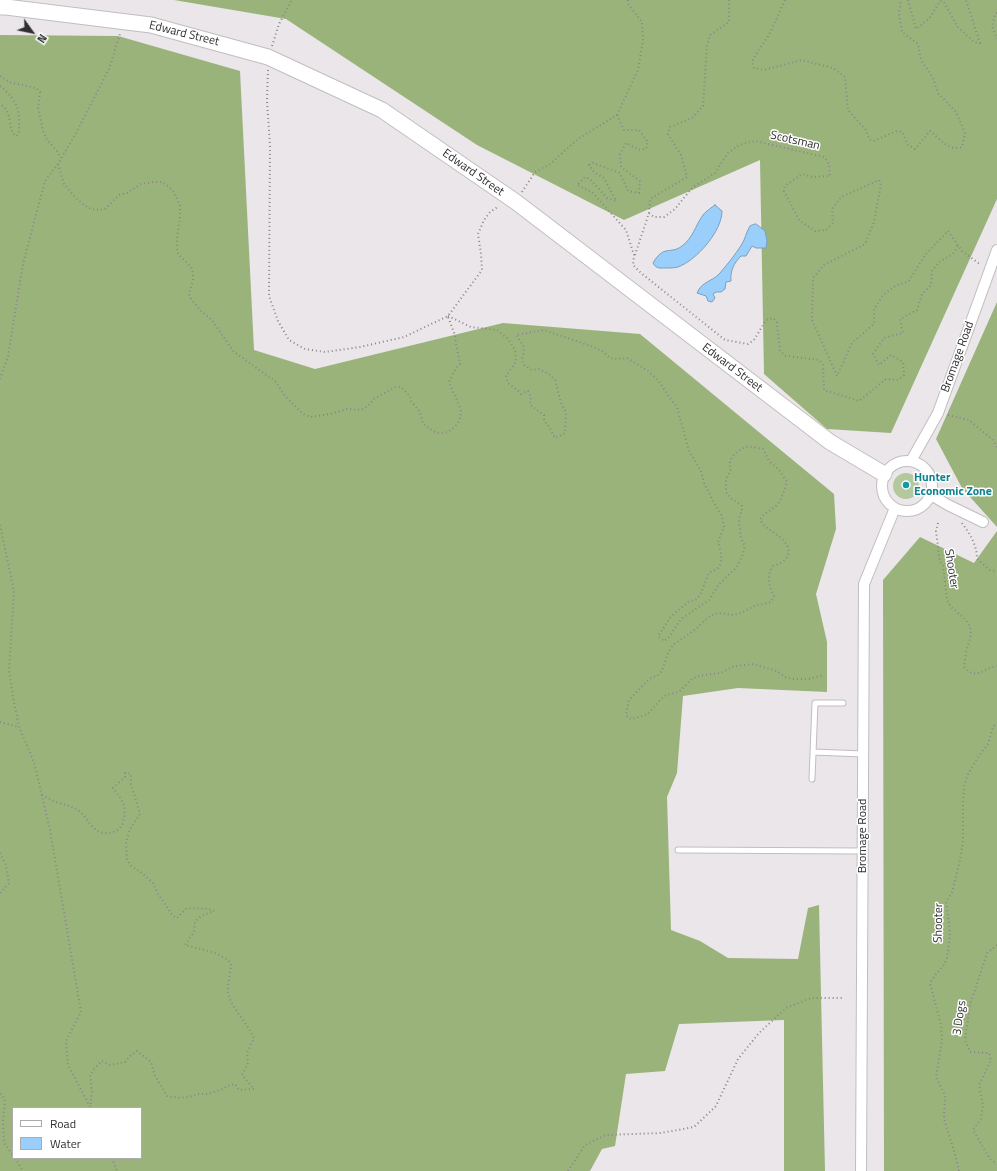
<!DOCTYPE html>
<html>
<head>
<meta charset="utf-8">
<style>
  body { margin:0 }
  #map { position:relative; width:997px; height:1171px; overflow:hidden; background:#eae6e9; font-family:"Titillium Web",sans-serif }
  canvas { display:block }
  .legend { position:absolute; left:12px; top:1107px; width:130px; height:52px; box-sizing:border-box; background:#fff; border:1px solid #acacac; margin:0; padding:5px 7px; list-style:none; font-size:12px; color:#302f30 }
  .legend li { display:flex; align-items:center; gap:8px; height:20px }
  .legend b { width:20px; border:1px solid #acacac }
  .north { position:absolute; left:12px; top:12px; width:40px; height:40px; -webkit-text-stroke:3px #fff; paint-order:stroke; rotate:123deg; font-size:11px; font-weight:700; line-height:16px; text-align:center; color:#302f30 }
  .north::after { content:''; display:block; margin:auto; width:14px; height:18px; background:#302f30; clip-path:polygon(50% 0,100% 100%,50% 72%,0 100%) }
</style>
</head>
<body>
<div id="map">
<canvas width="997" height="1171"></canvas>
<ul class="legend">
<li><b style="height:5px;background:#fff"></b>Road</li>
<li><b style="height:11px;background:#9acffb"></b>Water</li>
</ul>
<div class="north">N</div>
</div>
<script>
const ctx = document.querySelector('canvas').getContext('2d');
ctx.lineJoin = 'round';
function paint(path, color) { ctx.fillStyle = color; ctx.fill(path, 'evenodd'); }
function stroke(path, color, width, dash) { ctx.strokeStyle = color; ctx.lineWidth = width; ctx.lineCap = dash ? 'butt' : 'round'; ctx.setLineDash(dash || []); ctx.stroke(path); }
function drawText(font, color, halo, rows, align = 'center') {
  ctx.font = font + ' "Titillium Web",sans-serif'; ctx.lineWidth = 3; ctx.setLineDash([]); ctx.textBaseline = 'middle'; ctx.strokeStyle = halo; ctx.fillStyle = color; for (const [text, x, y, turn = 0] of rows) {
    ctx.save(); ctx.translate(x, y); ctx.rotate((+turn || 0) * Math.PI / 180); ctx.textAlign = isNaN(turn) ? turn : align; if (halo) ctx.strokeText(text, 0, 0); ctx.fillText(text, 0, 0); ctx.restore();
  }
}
const green = new Path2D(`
  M893 486a13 13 0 1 1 26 0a13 13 0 1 1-26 0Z`);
const forest = new Path2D(`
  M174 0H997V199L891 433 827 429 764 374 760 160 624 220 477 145 286 19Z
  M0 35 118 36 240 71 254 350 315 369 503 323 640 334 834 494 836 529 816 594 827 642V692L738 688 683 696 677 773 667 797 671 930 700 941 728 958 798 959 808 908 819 905 825 1171H784V1020L679 1024 665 1071 626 1074 615 1146 602 1149 590 1171H0ZM13 1108H141V1158H13Z
  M997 302V527L962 488 936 439Z
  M997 531V1171H884L883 580 920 537 974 563Z`);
const water = new Path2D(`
  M715 205 722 211C722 231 697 260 678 267 675 268 670 268 666 268 660 268 656 269 653 263 664 244 670 255 682 246 693 238 695 226 703 215 706 211 711 208 715 205Z
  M756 224 765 231 767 241 766 248H756L752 246 746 256H741C734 263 730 271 731 281L726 282 725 289 721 292H716L713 294 715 298 712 302 708 301 706 296 697 293C702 281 712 282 720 273 726 266 740 249 744 240 746 235 747 231 750 226Z`);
const path = new Path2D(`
  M785 0 769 35 756 54 752 62 754 68 764 70 802 60 833 68 845 77 848 110 866 130 869 139 873 141 897 131 902 132 908 145 915 149 930 131C939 138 949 152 962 147L965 133 956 112 938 93 933 78 921 60 918 44 902 32 899 13 901 0
  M908 0 916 29 929 19 940 1 944 2 957 26 974 42 980 43 966 0
  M997 13 995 14 992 26 997 39
  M272 46 279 24 292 0
  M268 70 267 101 270 145 269 296 278 321 289 340 305 349 325 352 360 347 404 337 448 316 482 270 481 254 478 234 484 220 490 212 499 206
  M0 76 9 82 36 88 40 92 38 107 43 131 47 140 58 152 60 158
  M0 86C18 101 20 109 19 132L17 136 13 134C8 122 12 112 0 104
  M617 115 624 130H639L648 142 646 149 640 150 626 143 620 154 621 167 640 181 639 193 628 191 620 173 593 163 589 165 594 172 604 178 616 201 607 198 590 179 585 177 577 185 592 192 626 230 634 255 633 265 641 273 725 340 748 344 754 340 766 320 773 318 777 323 780 351 786 356 819 360 823 365 824 390 859 401 886 379 898 380 904 375 903 362 891 355 879 365 873 354 884 338 903 333 900 319 917 310 922 294 931 285 932 271 939 262 953 254 958 245
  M58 164 64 184 75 197 84 205 91 209 99 210 105 209 119 195 127 193 141 184 154 182H162L168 186 173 191 180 205V217L177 238V248L178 254 191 267 193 273V280L189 294 191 299 201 311 212 320 233 351 276 382 284 395 303 414 311 417 330 414 347 409 361 410 368 406 374 399 395 387H401L410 396 411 401 420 412 423 424C429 427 433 433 440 433 452 434 464 420 460 408 457 399 452 391 449 382L456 368 460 364 456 344 455 335 448 317
  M522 192 535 172 550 164 578 139 617 115 638 70 643 41 642 22 628 4V0
  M649 213 654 217H664L675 209 692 188 715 173 728 153 739 145 755 141 824 157 829 164 830 176 813 177 802 174 785 186 784 191 799 220 815 231 826 230 833 223 832 209 841 197 879 180 881 185 874 222 865 244 824 265 813 278 812 320 837 376 852 343 874 324V309L883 295 895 286 909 281 925 255 948 231 962 251 981 265
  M635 255 649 213 650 199 687 177 681 155 668 134 670 127 692 118 703 106 707 45 710 35 729 22V0
  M448 316 471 327 497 330 508 339 515 350 516 362 506 376 508 383 516 389 521 394 528 391 531 397 530 405 544 415V421L548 425 555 438 565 433 566 412 561 403 555 380 549 374 539 369 532 370 524 365 522 360 524 352 523 345 516 335 544 330 591 346 602 351 610 358 618 359 627 358 648 371 658 380 672 401 677 407 689 451 701 471 704 483 713 501 722 516 724 527 718 542C720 548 724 562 718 568 716 570 712 571 709 573L701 593 697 599 688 602 675 613 670 618 658 636 664 641 669 637 681 619 709 600 719 584 735 569 742 557 745 546 741 538 739 520 740 515 742 511V506L732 499 726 492V479L731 469C726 460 737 450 746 447 751 446 758 448 763 449L769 461 779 470 787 482C784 491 782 500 775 507 770 511 764 513 760 520 766 530 777 533 784 541 795 553 785 563 773 566 766 576 769 586 774 596L771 602 763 604 756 605 741 613 733 615 718 613 712 615 704 621 696 629 673 645 668 653 662 671 658 675 649 679 629 700 626 715 628 718 632 719 648 714 661 699 666 695 679 692 693 678 703 675 721 673 732 667 737 666 752 664 759 666 777 671 785 677 793 679H809L824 675
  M0 379 8 356 23 264 45 181 58 164 76 133 109 69 120 34
  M948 415 969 420 992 439 997 447
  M938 523 936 531 940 562 943 565 947 600 951 607 964 618 970 626 971 635 966 652 964 667C977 681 982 668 997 666
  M962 523C970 534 977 545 977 559L990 570 997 572
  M0 525 14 591 9 670 13 697 19 727 34 762 50 830 81 1012 66 1041 68 1065 90 1107
  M0 722 19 727
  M42 795C46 797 51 800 56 802 64 805 71 805 79 811 89 818 93 838 113 832 119 830 122 827 123 822 128 806 122 800 113 788L125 777V773L131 774V784L140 814 130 829 126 842 127 859 130 865 143 874 153 883 158 894 173 916 177 918 187 908C197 909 206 907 214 911L201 916 195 922 194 932 185 945C198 949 223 952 231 964 231 972 227 985 228 992 231 1009 247 1022 254 1038L247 1053 248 1063 242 1075 254 1089 239 1090 235 1084 227 1086 223 1089 207 1094H199L189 1097 180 1098 167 1096 155 1076 151 1062 137 1051 130 1056 125 1062 110 1065 102 1061 95 1068 90 1075 92 1092 90 1108
  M0 853 6 865 9 883 0 893
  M997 945 987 953 970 1005 965 1040 970 1052 989 1053 991 1060 979 1085 983 1105 981 1119 973 1130 990 1159 997 1164
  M0 1094 5 1099 3 1122 4 1143 13 1155
  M15 1158 23 1171
  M112 1158 117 1171
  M568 1171 585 1145 606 1135 661 1133 694 1127 716 1106 738 1059 759 1033 786 1008 811 998H843
  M959 1171 955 1154 944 1119 945 1095 936 1077 942 1040 941 1025 930 983 936 974 944 965 947 958 950 936 949 923 946 902 952 892 960 860 963 841V802L964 787 967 776 978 757 988 744 993 727 997 723`);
const lane = new Path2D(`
  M813 752 863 754
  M812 779 815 703H843
  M678 850 863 851`);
const street = new Path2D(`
  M882 486a25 25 0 1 1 50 0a25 25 0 1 1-50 0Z
  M911 461 938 413 997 250
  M931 495 948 505 983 522
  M861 1171 864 584 895 508`);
const secondary = new Path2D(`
  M0 7H6L151 25 268 57 382 110 516 202 830 442 884 474`);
const markers = [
  [906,485,4,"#0f9aa8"]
];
const streetNames = [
  ["Edward Street",184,34,14],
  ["Scotsman",795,141,13],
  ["Edward Street",473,173,35],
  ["Bromage Road",958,357,-70],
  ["Edward Street",732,368,37],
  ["Shooter",951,569,81],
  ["Bromage Road",863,836,-90],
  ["Shooter",939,923,-89],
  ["3 Dogs",960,1018,-81]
];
const cultureNames = [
  ["Hunter",914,478],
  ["Economic Zone",914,492]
];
paint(green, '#b4c89d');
paint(forest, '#9ab37b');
paint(water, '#9acffb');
stroke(water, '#7a9fbe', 1);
stroke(lane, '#c1bec1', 7);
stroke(street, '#c1bec1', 12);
stroke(secondary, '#c1bec1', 17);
stroke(path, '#888688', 2, [1, 3]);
stroke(lane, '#fff', 5);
stroke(street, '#fff', 10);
stroke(secondary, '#fff', 15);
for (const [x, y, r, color] of markers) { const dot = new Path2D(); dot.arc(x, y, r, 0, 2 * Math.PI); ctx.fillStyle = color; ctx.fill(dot); stroke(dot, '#fff', 1.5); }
drawText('12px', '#302f30', '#fff', streetNames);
drawText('bold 12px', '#0d838f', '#fff', cultureNames, 'left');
</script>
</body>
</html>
